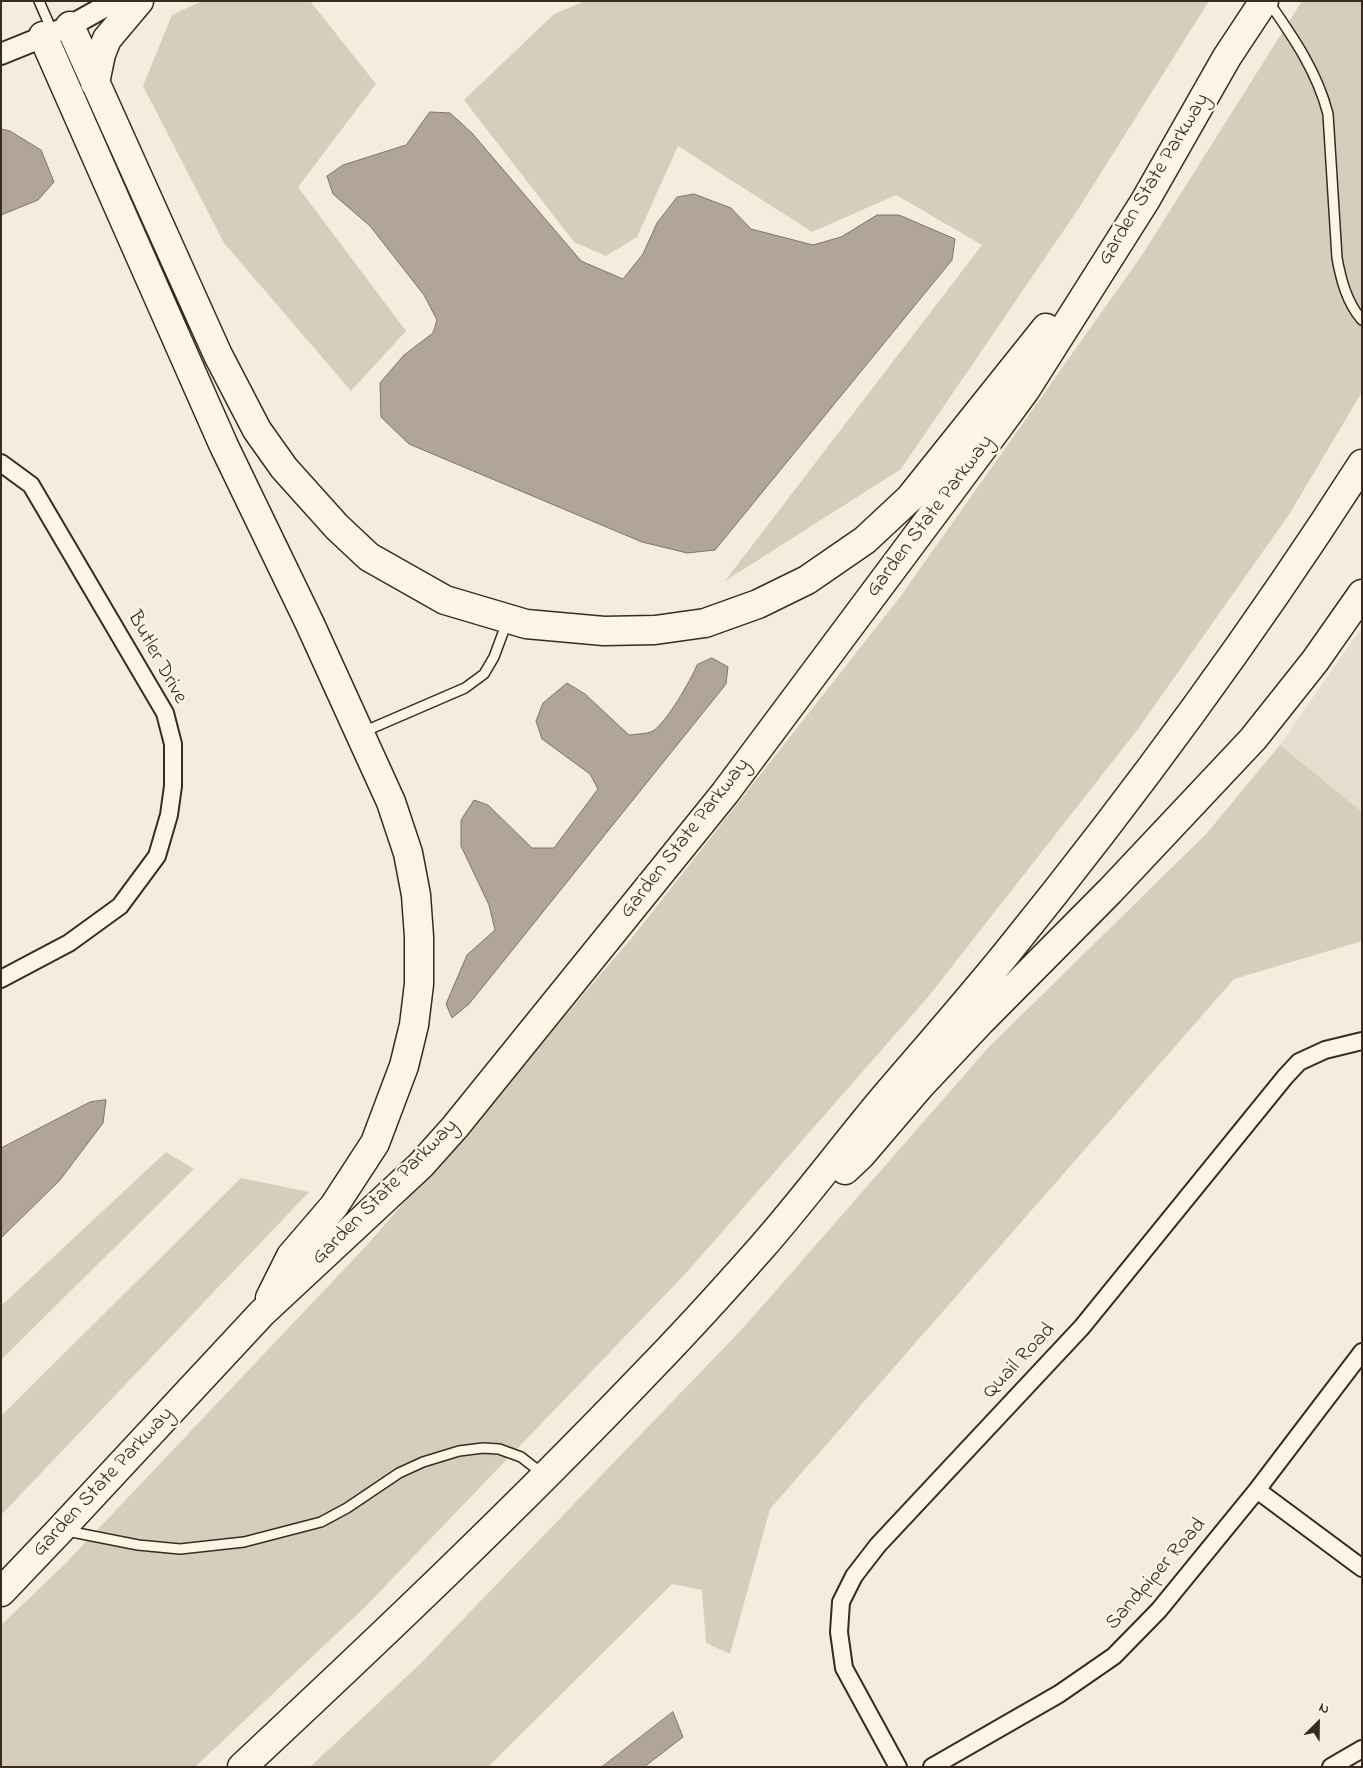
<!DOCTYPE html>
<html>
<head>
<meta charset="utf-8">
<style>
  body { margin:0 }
  #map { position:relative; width:1363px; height:1768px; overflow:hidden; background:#f4eddd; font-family:"Indie Flower",sans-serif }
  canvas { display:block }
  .frame { position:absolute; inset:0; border:2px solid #3b2a1e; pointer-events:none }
  .north { position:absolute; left:1293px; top:1698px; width:50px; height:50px; -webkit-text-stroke:4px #fcf5e5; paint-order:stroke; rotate:23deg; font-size:14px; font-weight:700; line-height:20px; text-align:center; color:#3b2a1e }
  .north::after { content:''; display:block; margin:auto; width:18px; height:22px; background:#3b2a1e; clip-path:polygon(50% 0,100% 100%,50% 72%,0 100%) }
</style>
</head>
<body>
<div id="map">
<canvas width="1363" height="1768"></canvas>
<div class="frame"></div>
<div class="north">N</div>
</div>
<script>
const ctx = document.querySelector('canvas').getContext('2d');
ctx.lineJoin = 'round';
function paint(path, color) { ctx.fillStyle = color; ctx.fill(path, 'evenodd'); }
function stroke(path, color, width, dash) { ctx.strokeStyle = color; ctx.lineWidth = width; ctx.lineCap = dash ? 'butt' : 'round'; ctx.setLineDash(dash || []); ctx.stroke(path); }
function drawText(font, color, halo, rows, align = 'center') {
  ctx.font = font + ' "Indie Flower",sans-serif'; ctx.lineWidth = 4.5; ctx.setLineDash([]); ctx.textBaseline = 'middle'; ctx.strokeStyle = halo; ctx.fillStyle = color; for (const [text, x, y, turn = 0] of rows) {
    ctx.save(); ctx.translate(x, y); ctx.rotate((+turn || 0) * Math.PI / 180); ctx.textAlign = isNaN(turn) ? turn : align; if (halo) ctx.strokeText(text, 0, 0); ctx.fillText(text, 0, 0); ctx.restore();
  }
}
const built = new Path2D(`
  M1362 627V812L1280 745Z`);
const green = new Path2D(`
  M202 1H310L376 84 298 187 406 331 351 391 224 243 143 86 172 15Z
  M585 1H1209L1077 211 901 469 725 581 982 245 896 195 812 232 678 146 637 237 606 256 574 242 464 100 554 14Z
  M1302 1H1362V392L1290 513 1138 729 928 997 687 1272 365 1607 195 1767H1V1625L64 1565 368 1244 631 939 900 597 1142 255Z
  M1280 745 1362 812V941L1234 979 770 1509 730 1654 706 1643 702 1590 672 1584 488 1767H310L421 1663 745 1326 988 1048 1207 833Z
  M166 1152 194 1169 1 1360V1306Z
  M241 1178 309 1192 1 1515V1416Z`);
const water = new Path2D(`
  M430 112 450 113 472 133 581 261 623 279 643 254 657 223 677 197 694 194 731 208 751 229 813 245 841 237 877 215H899L955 239 952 260 715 550 687 553 642 542 409 444 381 417 380 383 404 355 433 333 437 320 424 295 370 226 333 194 327 176 343 165 406 145Z
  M1 129 10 131 41 150 54 182 38 200 1 215Z
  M712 658 728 667 726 684 469 1004 452 1018 446 1004 467 955 495 930 489 905 461 846V820L474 800 488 805 532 848H554L598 789 590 774 542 739 536 721 543 703 567 683 585 694 629 735C636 734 647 734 653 731 666 723 691 680 697 665Z
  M106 1100 103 1123 60 1180 1 1238V1148L90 1102Z
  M673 1712 683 1737 644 1767H602Z`);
const service = new Path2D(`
  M39 1 53 33
  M1268 1C1293 37 1317 71 1328 114L1337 258C1341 280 1347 303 1362 320
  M363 732 465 688 484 674 494 657 507 622
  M67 1531 138 1545 180 1549 244 1542 321 1522 347 1508 399 1473 423 1462 459 1451 483 1448 499 1449 521 1457 543 1474`);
const minor = new Path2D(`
  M1 463 31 485 165 713 173 744V786L169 815 157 856 120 906 69 943 1 979
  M1257 1490 1362 1568
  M898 1767 844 1668 839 1632 841 1602 854 1576 878 1545 1082 1327 1285 1077 1299 1062 1325 1050 1362 1041
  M932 1767 1059 1694 1114 1656 1159 1610 1257 1490 1362 1352
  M1331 1767 1362 1749`);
const tertiary = new Path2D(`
  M1 54 70 26 115 1`);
const motorway = new Path2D(`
  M70 26 218 355 257 430 284 468 337 527 369 557 445 600 526 624 604 631 655 630 705 623 758 604 807 580 865 540 910 498 1046 328
  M43 36 224 446 310 624 391 802 408 853 416 895 419 937V984L414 1025 404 1066 375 1143 334 1206 291 1256 270 1298
  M95 83 101 54 107 39 139 1
  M845 1170 861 1155 920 1086 981 1021 1110 891 1253 739 1315 661 1362 594
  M1 1592 61 1529 262 1313 421 1165 455 1127 725 793 996 430 1026 389 1145 201 1227 57 1264 1
  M242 1767C379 1639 516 1509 645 1374 685 1333 724 1290 762 1247 804 1199 842 1148 883 1099 924 1051 966 1003 1006 954 1133 797 1253 634 1362 464`);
const streetNames = [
  ["Garden State Parkway",1155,180,-59],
  ["Garden State Parkway",931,517,-53],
  ["Butler Drive",156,658,61],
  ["Garden State Parkway",686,839,-52],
  ["Garden State Parkway",386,1193,-45],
  ["Quail Road",1020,1362,-47],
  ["Garden State Parkway",104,1483,-47],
  ["Sandpiper Road",1157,1575,-49]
];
paint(built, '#e5ddce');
paint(green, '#d6cdbd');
paint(water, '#b0a596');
stroke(water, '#817466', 1);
stroke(service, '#3b2a1e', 12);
stroke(minor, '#3b2a1e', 20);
stroke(tertiary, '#3b2a1e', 24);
stroke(motorway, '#3b2a1e', 31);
stroke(service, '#fcf5e5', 9);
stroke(minor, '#fcf5e5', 16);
stroke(tertiary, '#fcf5e5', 20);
stroke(motorway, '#fcf5e5', 28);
drawText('21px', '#3b2a1e', '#fcf5e5', streetNames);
</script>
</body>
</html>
